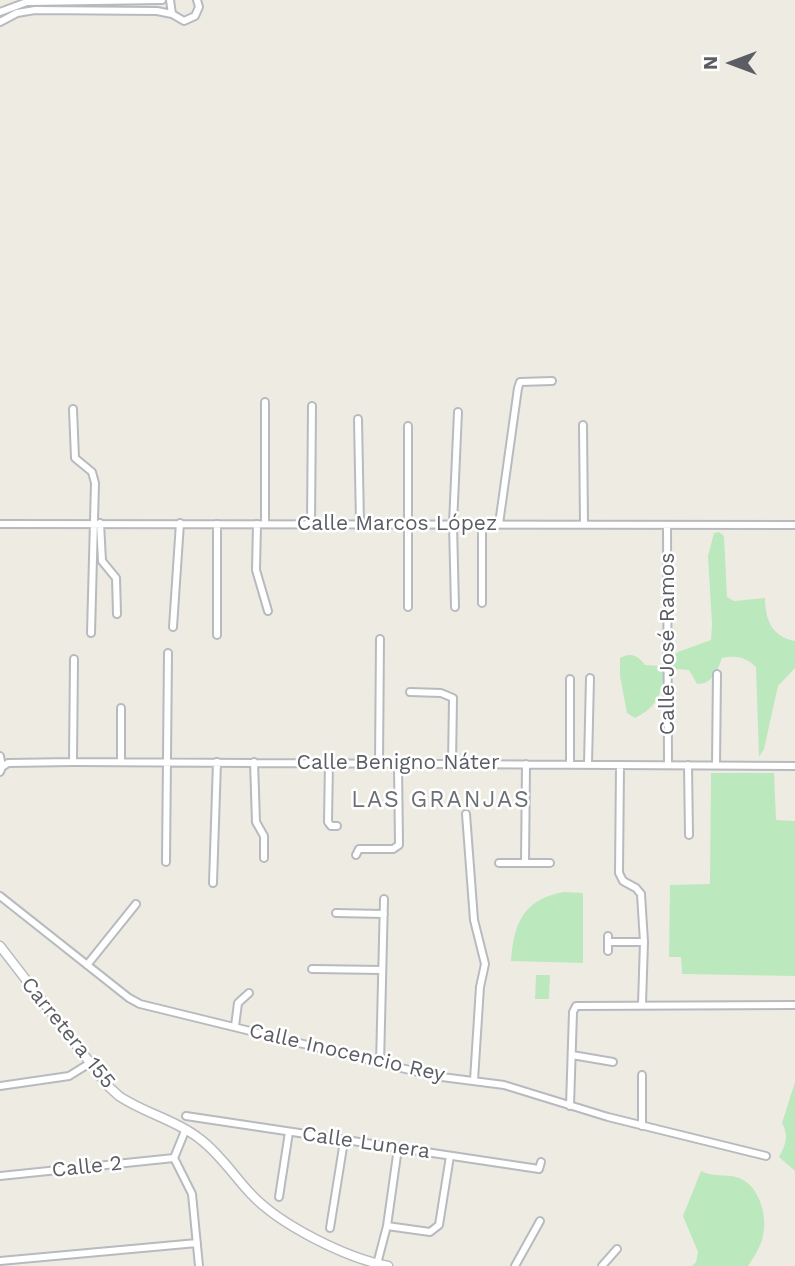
<!DOCTYPE html>
<html>
<head>
<meta charset="utf-8">
<style>
  body { margin:0 }
  #map { position:relative; width:795px; height:1266px; overflow:hidden; background:#eeece2; font-family:"Work Sans",sans-serif }
  canvas { display:block }
  .north { position:absolute; left:697px; top:28px; width:70px; height:70px; -webkit-text-stroke:5px #fff; paint-order:stroke; rotate:270deg; font-size:19px; font-weight:700; line-height:28px; text-align:center; color:#5a5e64 }
  .north::after { content:''; display:block; margin:auto; width:24px; height:32px; background:#5a5e64; clip-path:polygon(50% 0,100% 100%,50% 72%,0 100%) }
</style>
</head>
<body>
<div id="map">
<canvas width="795" height="1266"></canvas>
<div class="north">N</div>
</div>
<script>
const ctx = document.querySelector('canvas').getContext('2d');
ctx.lineJoin = 'round';
function paint(path, color) { ctx.fillStyle = color; ctx.fill(path, 'evenodd'); }
function stroke(path, color, width, dash) { ctx.strokeStyle = color; ctx.lineWidth = width; ctx.lineCap = dash ? 'butt' : 'round'; ctx.setLineDash(dash || []); ctx.stroke(path); }
function drawText(font, color, halo, rows, align = 'center') {
  ctx.font = font + ' "Work Sans",sans-serif'; ctx.lineWidth = 5; ctx.setLineDash([]); ctx.textBaseline = 'middle'; ctx.strokeStyle = halo; ctx.fillStyle = color; for (const [text, x, y, turn = 0] of rows) {
    ctx.save(); ctx.translate(x, y); ctx.rotate((+turn || 0) * Math.PI / 180); ctx.textAlign = isNaN(turn) ? turn : align; if (halo) ctx.strokeText(text, 0, 0); ctx.fillText(text, 0, 0); ctx.restore();
  }
}
const green = new Path2D(`
  M719 532 724 536 727 597 734 601 765 598C765 619 772 637 795 641V668L778 686 764 749 759 757 756 667C745 657 736 655 722 658 717 671 713 684 697 684L689 670 674 669 663 679C661 698 652 710 635 718L627 713 620 676V658C631 652 638 655 645 665L662 666 678 652 711 640 712 624 708 556 714 533Z
  M711 773H774L776 820 795 821V976L682 974 681 957H669L670 885 710 884Z
  M564 892 583 893V963L511 961C514 923 523 899 564 892Z
  M536 975H550L549 999H535Z
  M795 1082V1171L779 1157C786 1144 789 1136 782 1123Z
  M701 1171C713 1178 726 1173 739 1178 759 1185 768 1216 763 1236 761 1246 754 1257 748 1266H692L696 1262 698 1252 683 1216Z`);
const minor = new Path2D(`
  M170 0 172 14 184 21 195 16 199 7 197 0
  M0 12 27 2 162 0
  M0 22 17 13 35 10 157 11 172 14
  M73 409 75 458 92 472 95 483 91 633
  M358 419 360 524
  M583 425 584 524
  M100 523 102 561 116 578 117 614
  M0 524 795 525
  M257 524 256 570 268 611
  M265 524V402
  M311 524 312 406
  M482 524V603
  M499 524 518 388 520 382 552 381
  M667 525 668 764
  M408 607V426
  M455 607 453 524 458 412
  M173 627 180 523
  M217 635V524
  M570 679V764
  M410 692 441 693 453 698 452 764
  M121 708V762
  M0 756 2 767 0 772
  M73 762 74 659
  M254 762 256 822 264 836V858
  M329 763 328 822 331 826H337
  M379 763 380 639
  M588 764 590 678
  M620 765 619 873 623 881 636 888 641 894 644 942 642 1004
  M688 765 689 835
  M716 765 717 674
  M2 767 8 763 73 762 795 766
  M466 814 474 920 485 964 480 987 474 1080
  M356 855 359 849H393L399 845 398 764
  M166 862 168 653
  M499 863H550
  M525 863 526 764
  M213 883 217 762
  M0 896 129 998 140 1004 434 1076 504 1085 608 1117 766 1156
  M336 913 384 914
  M608 936V951
  M608 942H644
  M87 965 136 904
  M312 969 382 970
  M235 1026 238 1003 249 993
  M572 1055 613 1062
  M380 1064 384 899
  M642 1075V1126
  M0 1086 69 1076 90 1063
  M570 1106 573 1012 576 1006 795 1005
  M186 1116 539 1169 541 1162
  M174 1158 192 1194 199 1266
  M174 1158 185 1131
  M0 1176 174 1158
  M279 1197 289 1132
  M387 1226 430 1232 439 1225 450 1156
  M330 1228 344 1141
  M0 1261 197 1243
  M377 1264 387 1226 398 1148
  M515 1266 540 1221
  M602 1266 617 1249`);
const tertiary = new Path2D(`
  M0 946 108 1086 119 1096C144 1113 176 1120 200 1139 220 1154 234 1176 251 1194 280 1225 346 1258 388 1266`);
const streetNames = [
  ["Calle Marcos López",397,524],
  ["Calle José Ramos",668,644,-90],
  ["Calle Benigno Náter",398,763],
  ["Carretera 155",68,1033,51],
  ["Calle Inocencio Rey",347,1053,13],
  ["Calle Lunera",366,1143,8],
  ["Calle 2",87,1167,-6]
];
const neighbourhoodNames = [
  ["LAS GRANJAS",441,800]
];
paint(green, '#bce8be');
stroke(minor, '#b7babf', 10);
stroke(tertiary, '#b7babf', 11);
stroke(minor, '#fff', 6);
stroke(tertiary, '#fff', 8);
drawText('21px', '#5a5e64', '#fff', streetNames);
ctx.letterSpacing = '2px';
drawText('23px', '#6b7076', '#fff', neighbourhoodNames);
ctx.letterSpacing = '0px';
</script>
</body>
</html>
